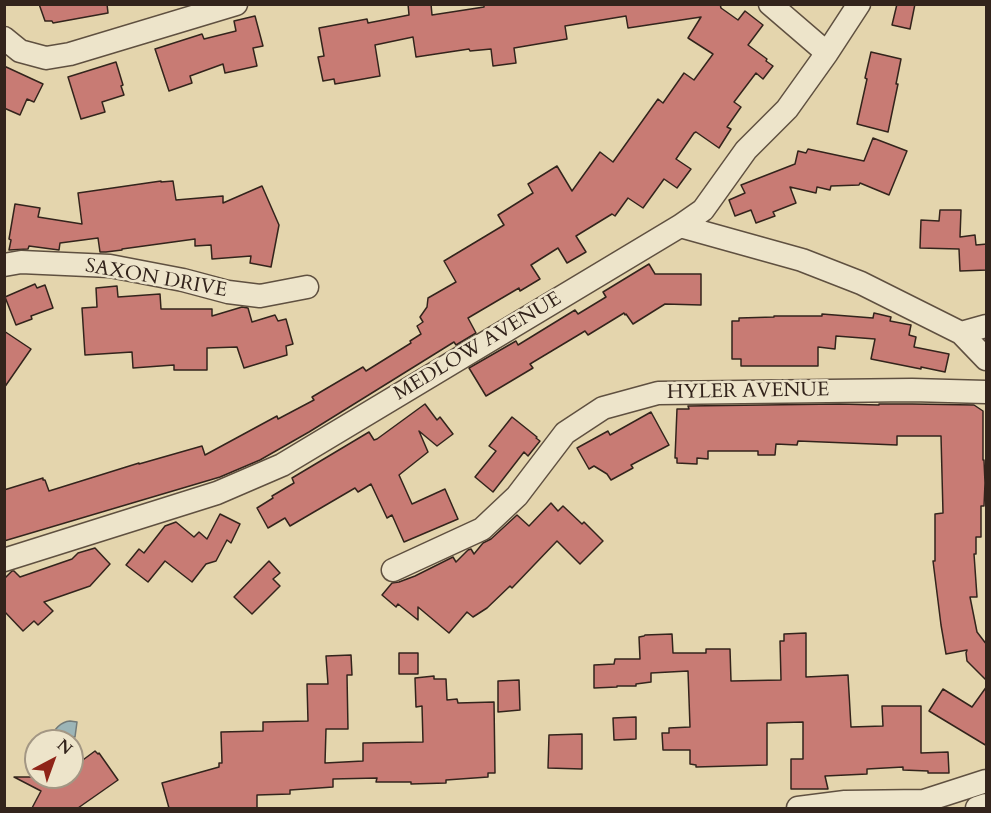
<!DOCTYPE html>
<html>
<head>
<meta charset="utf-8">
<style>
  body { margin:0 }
  #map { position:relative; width:991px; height:813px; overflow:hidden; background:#e4d5ad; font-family:Cardo,serif }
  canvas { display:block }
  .frame { position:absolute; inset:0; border:6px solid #33241c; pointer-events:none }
  .north { position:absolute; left:24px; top:729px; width:60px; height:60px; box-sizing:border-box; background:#ede4ca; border:2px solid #a39784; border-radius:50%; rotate:41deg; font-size:16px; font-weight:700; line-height:24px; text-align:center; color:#33241c }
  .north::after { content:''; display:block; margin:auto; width:21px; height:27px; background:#8f2418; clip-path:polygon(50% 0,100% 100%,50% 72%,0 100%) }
</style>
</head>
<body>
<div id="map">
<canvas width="991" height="813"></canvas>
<div class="frame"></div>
<div class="north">N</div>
</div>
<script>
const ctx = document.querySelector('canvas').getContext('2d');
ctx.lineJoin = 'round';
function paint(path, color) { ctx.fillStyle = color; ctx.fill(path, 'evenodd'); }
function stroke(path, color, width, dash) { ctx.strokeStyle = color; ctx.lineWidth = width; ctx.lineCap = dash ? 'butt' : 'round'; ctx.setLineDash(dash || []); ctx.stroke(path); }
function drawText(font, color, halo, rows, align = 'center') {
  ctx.font = font + ' Cardo,serif'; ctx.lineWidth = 5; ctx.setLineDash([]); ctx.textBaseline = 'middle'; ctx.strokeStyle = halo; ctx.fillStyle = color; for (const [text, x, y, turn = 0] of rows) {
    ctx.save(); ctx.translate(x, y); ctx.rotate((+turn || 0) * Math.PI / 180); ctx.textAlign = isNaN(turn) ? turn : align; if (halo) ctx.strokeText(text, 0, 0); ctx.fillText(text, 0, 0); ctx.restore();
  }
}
const water = new Path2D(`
  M70 721 77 722 75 737 69 736 66 741H49C53 731 59 722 70 721Z`);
const building = new Path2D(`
  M39 4H107L108 13 53 23 52 21H45Z
  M408 4H431L432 15 484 7V4H720L721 8 738 20 745 11 763 25 748 45 767 59 766 61 773 66 763 79 756 73 734 102 741 107 727 127 731 129 719 148 696 132 694 133 676 159 691 169 677 188 664 179 643 208 628 198 615 216 612 214 576 236 586 252 567 263 558 248 531 265 540 279 520 291 519 288 468 318 476 333 456 345 454 342 309 432 260 460 220 477 4 541V490L43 478V480H45L49 491 139 463V464L202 446 205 455 277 416 278 419 314 400 312 397 363 367 366 371 411 343 410 341 421 334 417 326 423 322 420 317 427 307 428 298 456 282 444 261 504 225 498 215 533 193 528 184 557 166 572 191 600 152 613 162 658 99 663 103 684 73 694 80 713 54 688 38 701 17 628 28 626 16 565 26 567 39 514 48 516 63 493 66 491 49 470 51 469 49 416 57 413 37 375 45 380 76 335 84 334 79 323 81 318 57 324 56 319 28 367 19 368 23 409 15Z
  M897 4H915L910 29 892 25Z
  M255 16 263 46 253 48 257 66 225 73 223 64 190 76 192 83 169 91 155 49 202 34 204 39 236 31 234 21Z
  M871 52 901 59 896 84H898L888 132 857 124 867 79 865 78Z
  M116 62 123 85 121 86 124 95 102 102 105 112 81 119 68 77Z
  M4 66 43 84 34 102 27 99 20 115 4 108Z
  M873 138 907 151 889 195 860 183 859 185 831 186 830 190 817 187 816 193 790 187 796 203 773 212 775 216 756 223 751 210 735 216 729 200 745 193 741 185 795 164 798 151 806 153 808 149 864 161Z
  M161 181V182L173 181 176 200 223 196V203L262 186 279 225 271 267 250 263 251 256 212 259 211 245 195 246V239L122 249V250L106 252H100L98 238 60 243 59 250 29 246 28 249 9 250 11 240 9 239 15 204 40 208 38 217 82 224 78 193Z
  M940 210H961L960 237 975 235 976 245 987 244V270L960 271 959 249 920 248 921 220 939 221Z
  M649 264 655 274H701V305L665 304 633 324 626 314 625 315 624 313 588 335 585 331 530 364 533 368 486 396 469 368 516 341 518 345 575 310 578 314 606 297 603 292Z
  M35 284 37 288 45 285 53 308 31 316 32 319 16 325 5 297Z
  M117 286 118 297 160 294 161 309H212V316L242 307 248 308 252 322 275 315 278 321 286 319 293 344 286 346 287 355 244 368 237 347 207 348V370H174V365L133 368 132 352 85 355 82 308 97 307 96 288Z
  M874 313 891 317 890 321 911 325 909 335 916 337 914 347 949 354 945 372 921 367V369L871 359 875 339 836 336 835 349 818 347V366H741V359H732V321H739V318L774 317V316H822V314L873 318Z
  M4 331 31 349 4 388Z
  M425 404 437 420 440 417 453 434 437 446 419 431 428 452 399 475 412 504 445 489 458 519 404 542 392 515 387 518 371 484 358 492 355 488 290 526 285 518 268 528 257 508 273 498 272 496 294 483 292 478 369 432 374 440 377 439Z
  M839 404 879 405V404H912L974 405 983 411V460H984L985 483 984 506H981V537H976V554H974L977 597H970L977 632 987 645V681L967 661 966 653 967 650 946 654 941 625 933 561H935V514L943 513 941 436H897V445L798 441 797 445 776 444 775 455H758V451H708V459L697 458V464L677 463V458H675L677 409H689L688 406Z
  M651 412 669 445 631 465 633 468 611 480 607 474 594 466 589 469 577 448 608 431 610 435Z
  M512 417 537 437 536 438 540 441 528 456 524 452 493 492 475 477 496 451 489 446Z
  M551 503 558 511 563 506 582 524 584 522 603 541 580 564 557 541 512 588 510 586 487 608 473 617 467 612 449 633 418 607V620L398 604 396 607 382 595 392 583 399 582 415 576 453 557 456 562 468 550 471 549 474 554 483 543 491 539 517 515 529 526Z
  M220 514 240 524 231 543 227 540 216 561 206 564 192 582 165 561 148 582 126 565 139 549 144 553 165 526 176 522 194 537 199 532 207 539Z
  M95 548 110 564 90 586 44 602 53 611 38 625 34 621 23 631 4 611V579L12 571H14L20 577 72 559 78 553Z
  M269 561 280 573 273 579 280 586 252 614 234 597Z
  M806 633V677L848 675 851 727 883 726 882 706H921V753L948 752 949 773H928V771L903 770V767L867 769V774L825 776 828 789H791V759H803V722L767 723V765L696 767V765L690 764V750H663L662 733H669V728L690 727 688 671 651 673V682L636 684V686H617V687L594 688V665L614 664 615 659H640L639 637 644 636 645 635 672 634 673 653H706V649H730L731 681 781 680 780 641H784V634Z
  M399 653H418V674H399Z
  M351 655 352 675H347L348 729H326L325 763 363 761V743L423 742 422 706 416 707 415 678 434 676V679H446L447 700 457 699 458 703 494 702 495 773H488V777L446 780V783L411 784V782H376L377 778 333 779V787L290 790V794L257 795V808H169L162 783 219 767V763H222L221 732 263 731V722L308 721 307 684H328L326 656Z
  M519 680 520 710 498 712V681Z
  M987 686V746L929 711 943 689 972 707Z
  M636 717V739L614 740 613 718Z
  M582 734V769L548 768 549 735Z
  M95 751 98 754 99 753 118 780 78 808H32L41 791 14 777H72V768Z`);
const minor = new Path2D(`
  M770 4 827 53
  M4 38 20 51 46 58 70 54 236 4
  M680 226 802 260 861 283 961 333 986 359
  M4 265 21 262 110 266 183 280 228 292 260 296 307 287
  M961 333 986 326
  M4 560 217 493 282 465 680 226 703 210 746 150 787 109 827 53 859 4
  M393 570 482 529 517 496 565 433 603 408 658 393 912 390 986 392
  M798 808 845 802 924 801 986 781
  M977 808 986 805`);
const streetNames = [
  ["SAXON DRIVE",156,279,10],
  ["MEDLOW AVENUE",478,347,-31],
  ["HYLER AVENUE",748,392,-1]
];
paint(water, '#9cb5b7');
stroke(water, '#727b79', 1.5);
paint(building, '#c87b74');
stroke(building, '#33241c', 1.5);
stroke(minor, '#5f5040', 25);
stroke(minor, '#ede4ca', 22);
drawText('20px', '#33241c', '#ede4ca', streetNames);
</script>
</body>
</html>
